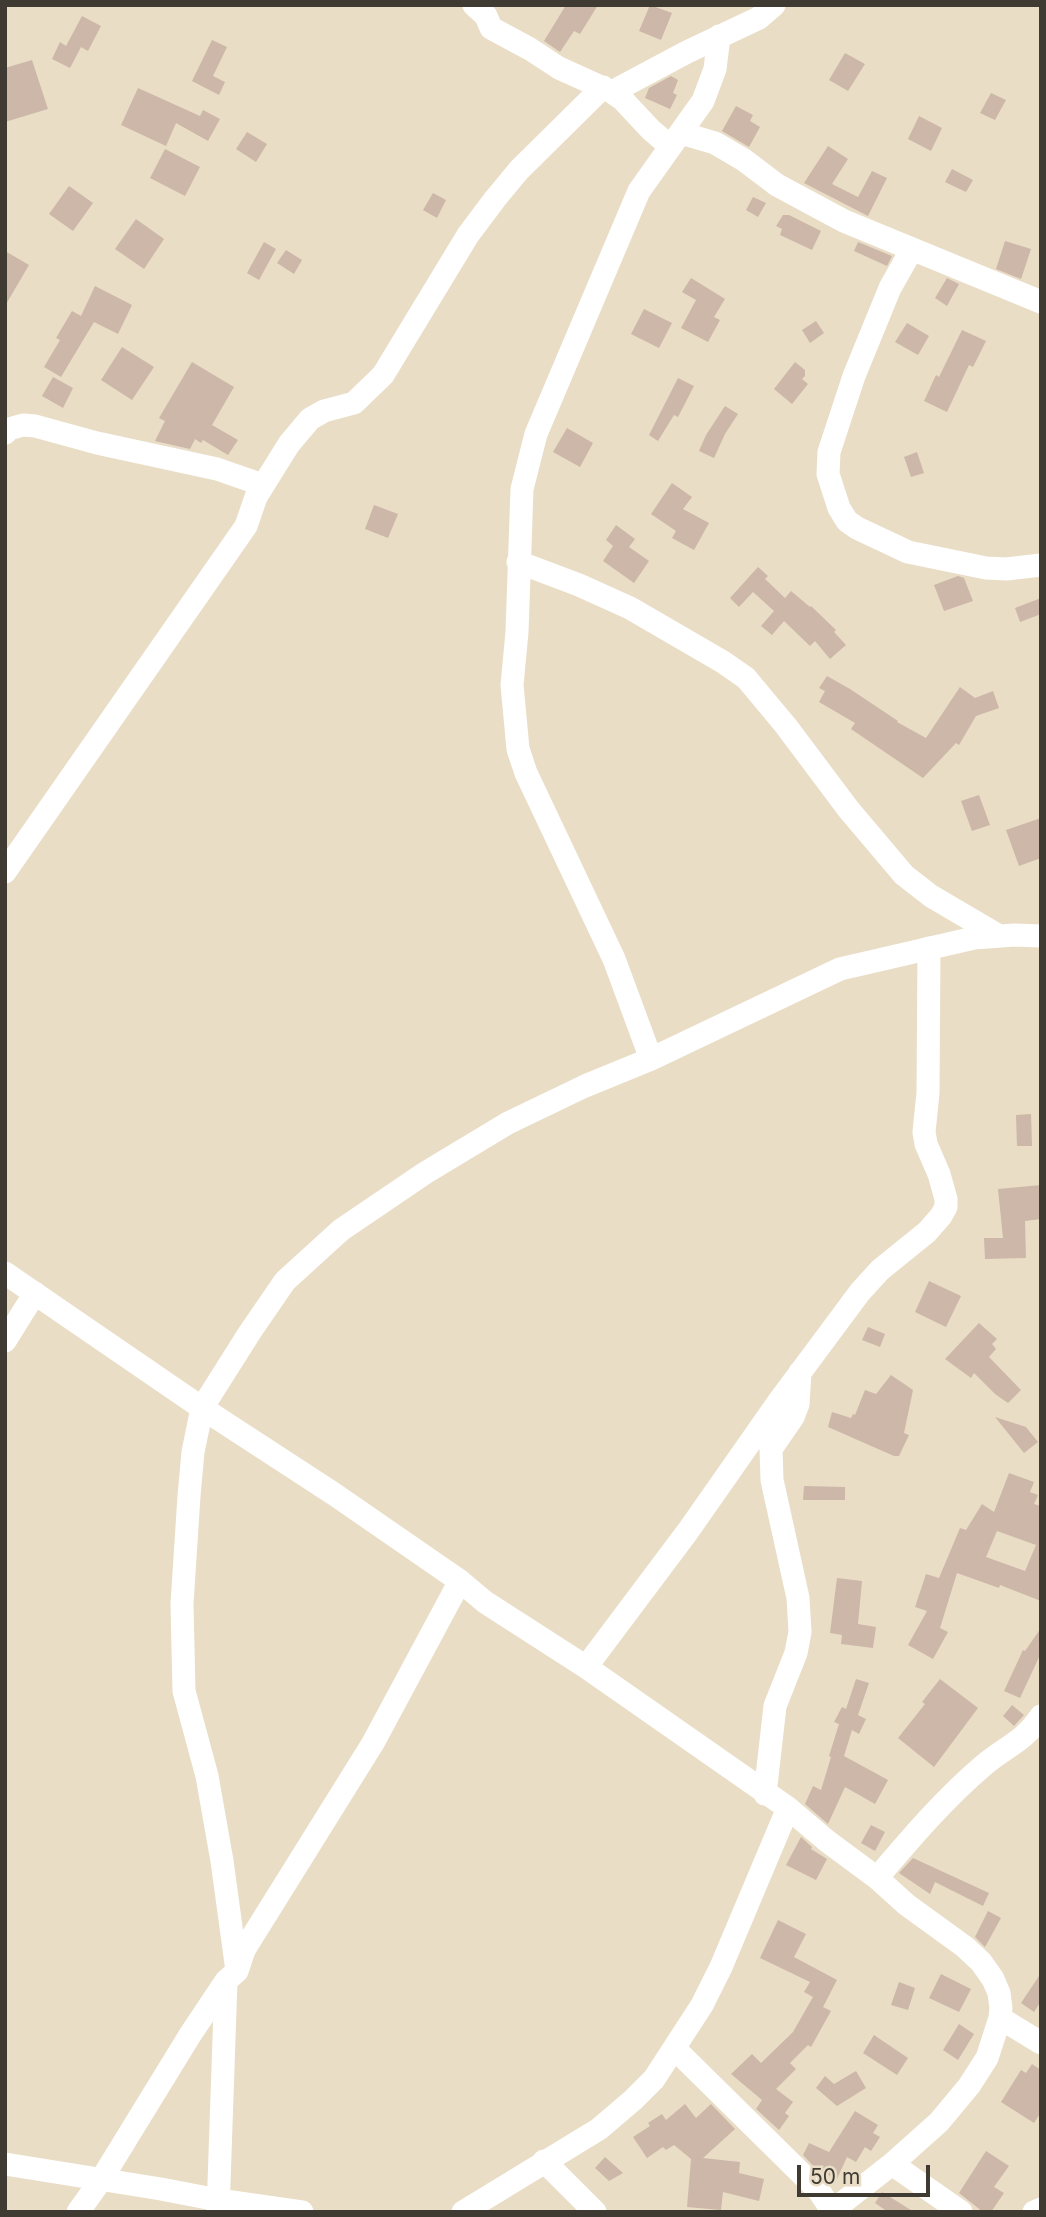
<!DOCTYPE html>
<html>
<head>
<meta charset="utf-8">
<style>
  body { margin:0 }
  #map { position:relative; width:1046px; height:2217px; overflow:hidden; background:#e9ddc6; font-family:Inter,sans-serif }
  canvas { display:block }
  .frame { position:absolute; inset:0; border:7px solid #403b32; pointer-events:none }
  .scale { position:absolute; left:797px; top:2165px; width:133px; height:32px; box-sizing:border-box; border:4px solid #403b32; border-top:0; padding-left:9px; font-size:21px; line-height:24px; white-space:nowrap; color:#403b32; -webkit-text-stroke:5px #e9ddc6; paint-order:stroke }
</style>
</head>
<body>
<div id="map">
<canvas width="1046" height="2217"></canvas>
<div class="frame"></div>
<div class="scale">50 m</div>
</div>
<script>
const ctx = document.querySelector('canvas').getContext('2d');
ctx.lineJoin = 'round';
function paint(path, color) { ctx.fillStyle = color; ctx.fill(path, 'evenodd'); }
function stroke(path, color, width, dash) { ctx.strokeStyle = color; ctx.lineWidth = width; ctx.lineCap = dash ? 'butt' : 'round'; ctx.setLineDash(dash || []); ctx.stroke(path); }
const building = new Path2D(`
  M566 5H598L580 34 574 31 560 52 544 41Z
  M650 5 672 13 661 40 639 31Z
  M82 16 101 26 88 51 81 47 70 68 52 59 60 42 66 46Z
  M212 40 227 47 213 76 225 82 219 95 192 81Z
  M845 53 865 64 848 91 829 80Z
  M32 60 48 109 5 122V68Z
  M671 76 678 80 673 93 677 95 670 109 645 98 649 88Z
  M138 88 200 116 203 110 220 119 208 141 176 123 166 146 121 125Z
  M991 93 1006 100 995 120 980 113Z
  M736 106 753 115 750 121 760 127 749 147 722 131Z
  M919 116 942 128 931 151 908 139Z
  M247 132 267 144 256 162 236 149Z
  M828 146 848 159 832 184 858 197 872 171 887 178 868 216 804 183Z
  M165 149 200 167 185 196 150 178Z
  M952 169 973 180 966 192 945 182Z
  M69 186 93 203 73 231 49 214Z
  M433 193 446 200 437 218 423 210Z
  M753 197 766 203 758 217 746 210Z
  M783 215H789L821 231 812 250 780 235 782 229 776 226Z
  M136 219 164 239 144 269 115 249Z
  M1005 241 1031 249 1021 279 996 269Z
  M264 242 276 249 259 280 247 273Z
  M858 242 892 256 887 266 854 251Z
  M286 250 302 260 294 274 277 263Z
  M5 251 29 265 5 306Z
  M691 278 725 299 714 317 720 320 708 342 681 328 696 300 682 292Z
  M947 278 959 284 947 306 935 298Z
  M95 286 132 305 118 334 94 322 61 377 44 367 60 340 56 338 72 311 81 316Z
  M644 309 672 323 659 348 631 334Z
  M816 321 824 333 810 343 802 330Z
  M907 323 929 336 918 355 895 342Z
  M962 330 986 341 973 367 969 365 947 412 924 401 936 375 939 377Z
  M122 347 154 367 132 400 101 380Z
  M192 362 234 387 212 425 238 440 228 455 203 440 201 443 195 439 190 449 155 441 165 421 159 418Z
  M795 362 805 370V376L802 379 808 384 792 404 774 389Z
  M53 377 73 388 63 408 42 396Z
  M678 378 694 386 678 417 674 415 658 441 649 435Z
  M725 406 738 414 725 434 714 458 699 451 706 435Z
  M567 428 593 443 580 467 553 452Z
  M917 452 924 473 911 477 904 457Z
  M672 483 692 497 683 509 709 523 694 550 672 538 676 531 651 514Z
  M374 505 398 514 388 538 365 529Z
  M616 525 635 539 629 547 649 561 634 583 603 561 613 546 606 540Z
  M758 567 768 576 765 579 785 598 791 591 810 607 811 606 836 630 834 632 846 645 830 659 815 641 810 646 784 621 772 635 761 626 774 611 753 592 739 607 730 598Z
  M958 576 964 578 973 601 944 611 934 585Z
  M1041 598V614L1020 622 1015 608Z
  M827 676 850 689 898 721 897 722 926 738 960 687 975 698 993 691 999 708 976 716 959 745 956 743 923 778 851 729 855 723 819 702 825 691 819 688Z
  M979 795 990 825 972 831 961 801Z
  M1041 818V858L1019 866 1006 830Z
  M1031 1114 1032 1146H1017L1016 1115Z
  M1041 1185V1219L1025 1221 1026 1258 985 1259 984 1238H1003L998 1189Z
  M929 1281 961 1296 946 1327 915 1312Z
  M979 1323 997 1339 992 1344 996 1349 989 1357 1021 1390 1008 1403 995 1394 974 1373 971 1378 945 1359Z
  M868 1327 885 1334 880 1347 862 1340Z
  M891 1375 913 1390 904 1433 909 1435 899 1456H894L828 1427 832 1412 851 1418 853 1414 855 1415 865 1390 876 1394Z
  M995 1417 1026 1427 1038 1442 1024 1453Z
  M1009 1473 1034 1482 1030 1492 1038 1495 1034 1504 1041 1506V1601L1000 1585 999 1588 957 1573 940 1628 948 1632 933 1659 908 1645 927 1611 915 1607 926 1574 939 1578 960 1528 966 1530 982 1504 994 1512ZM997 1531 1036 1545 1025 1571 986 1557Z
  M804 1486 845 1487V1500H803Z
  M837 1578 862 1581 858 1624 876 1627 873 1648 841 1644 842 1635 830 1633Z
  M1041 1628V1653L1020 1698 1004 1691 1023 1650 1025 1651Z
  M856 1679 869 1683 858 1715 866 1719 859 1734 852 1730 844 1756 888 1780 875 1804 845 1787 828 1824 805 1804 813 1786 821 1790 831 1757 829 1756 839 1724 834 1722 842 1707 846 1709Z
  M940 1679 978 1708 934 1767 898 1738 925 1704 922 1702Z
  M1012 1705 1024 1715 1014 1726 1003 1716Z
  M871 1825 885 1832 875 1851 861 1843Z
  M801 1837 812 1847 811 1849 827 1859 816 1880 786 1865Z
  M913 1858 989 1893 983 1906 935 1882 930 1894 899 1873Z
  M988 1911 1001 1918 985 1947 975 1937Z
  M778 1920 806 1934 794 1957 837 1980 823 2007 831 2011 811 2047 808 2045 790 2063 796 2069 776 2089 793 2102 785 2113 789 2116 779 2130 756 2109 762 2100 731 2074 752 2054 761 2063 793 2032 813 1997 804 1992 810 1982 760 1958Z
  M1041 1973V2001L1034 2012 1021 2003Z
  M941 1974 971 1989 959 2012 929 1998Z
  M899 1982 915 1988 908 2010 891 2005Z
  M959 2024 974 2034 958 2060 943 2050Z
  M874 2035 908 2058 897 2075 863 2053Z
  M1032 2064 1041 2070V2112L1034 2123 1001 2102 1021 2070 1026 2073Z
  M856 2071 866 2088 837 2106 816 2088 825 2076 834 2084Z
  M685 2104 696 2118 711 2104 735 2129 703 2158 740 2162 739 2173 764 2179 759 2201 723 2192 721 2210 687 2207 691 2159 674 2145 666 2150 663 2147 647 2158 633 2137 650 2126 648 2123 662 2114 666 2120Z
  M855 2111 878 2125 873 2133 880 2137 871 2151 865 2147 856 2162 847 2157 837 2179 817 2170 803 2155 809 2143 829 2152Z
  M986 2151 1009 2166 994 2187 1004 2193 991 2212H983L959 2193Z
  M605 2157 623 2173 609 2181 595 2168Z
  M882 2192 914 2212H888L875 2203Z`);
const minor = new Path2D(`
  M474 5 486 16 491 28 530 49 559 68 612 92 622 99 651 130 670 146
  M612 92 687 52 759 18 774 5
  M681 133 715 143 744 160 777 185 844 221 1041 302
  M912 249 890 288 854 376 829 452 828 474 839 508 847 521 857 528 908 552 986 568 1006 569 1041 565
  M5 433 9 429 23 425 35 426 97 443 217 469 263 485
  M518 562 579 585 630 608 723 662 746 678 786 726 849 810 904 875 931 896 999 936
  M5 872 246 526 256 497 289 444 310 419 324 411 354 403 383 375 468 235 495 199 519 170 603 87
  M651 1059 614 959 526 773 518 749 512 685 517 632 522 489 536 434 639 191 703 101 715 69 719 36
  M5 1273 202 1408 334 1494 460 1581 485 1602 586 1667 788 1808 827 1841 877 1878 907 1905 965 1947 981 1962 993 1979 999 1993 1001 2008 1000 2018 987 2058 969 2086 939 2122 892 2164 833 2210
  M5 1341 35 1293
  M586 1667 688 1531 779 1401 860 1292 880 1270 927 1232 941 1216 946 1207V1199L939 1174 926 1144 924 1132 928 1093 929 948
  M765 1794 775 1706 796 1653 800 1632 798 1598 772 1480 771 1449 793 1417 798 1404 800 1372
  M877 1878C911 1838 944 1799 984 1765 1005 1747 1025 1741 1041 1716
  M237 1971 222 1861 207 1776 184 1691 182 1604 189 1496 193 1452 202 1408 250 1332 285 1281 341 1230 425 1173 508 1123 585 1086 651 1059 840 969 974 938 1014 935 1041 936
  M1000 2018 1041 2043
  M675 2049 819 2191 833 2212
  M544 2161 595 2212
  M5 2164 161 2189 218 2200 302 2212
  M892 2164 961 2212
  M78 2212 101 2180 190 2035 226 1981 237 1971 244 1950 373 1743 460 1581
  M218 2212 226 1981
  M463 2212 599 2129 633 2100 654 2079 702 2005 721 1967 788 1808
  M1034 2212 1041 2209`);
paint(building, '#cdb7a8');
stroke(minor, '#fff', 23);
</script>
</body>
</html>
